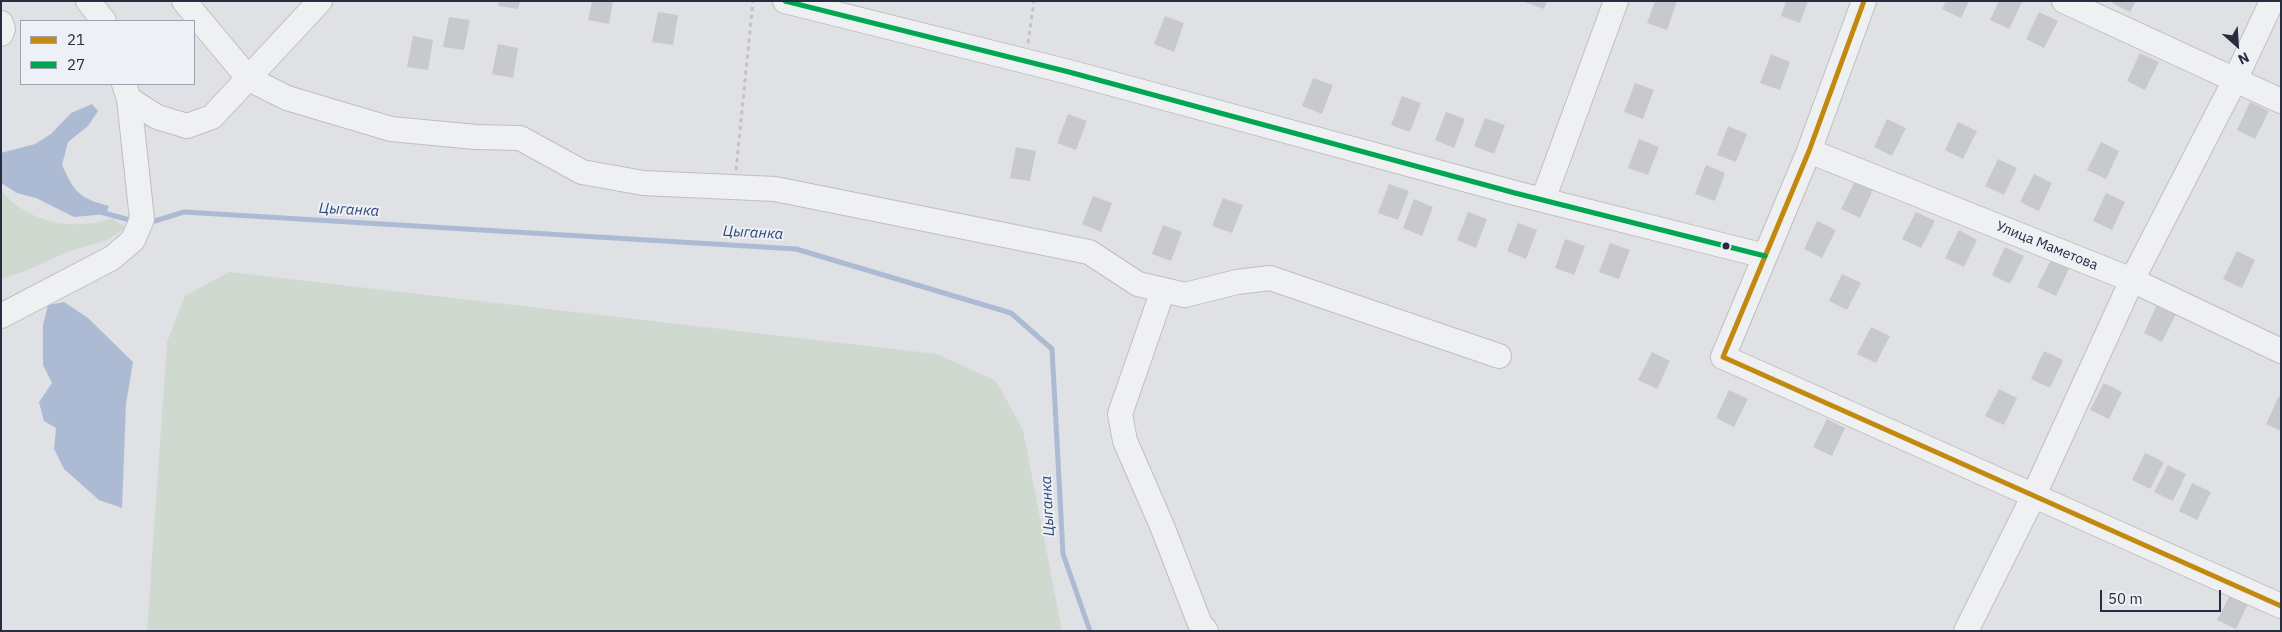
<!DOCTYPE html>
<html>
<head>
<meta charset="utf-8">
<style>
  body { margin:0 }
  #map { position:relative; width:2282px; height:632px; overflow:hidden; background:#e0e1e5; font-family:"IBM Plex Sans",sans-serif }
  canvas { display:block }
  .frame { position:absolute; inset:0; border:2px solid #262d3f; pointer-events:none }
  .legend { position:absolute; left:20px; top:20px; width:175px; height:65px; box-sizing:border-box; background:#edf0f6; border:1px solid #9da2ad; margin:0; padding:6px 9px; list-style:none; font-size:15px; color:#262d3f }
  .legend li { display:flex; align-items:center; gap:10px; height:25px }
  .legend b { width:25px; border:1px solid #9da2ad }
  .north { position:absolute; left:2212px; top:20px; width:50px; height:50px; -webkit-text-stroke:4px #edf0f6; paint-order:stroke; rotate:154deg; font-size:14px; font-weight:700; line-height:20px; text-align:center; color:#262d3f }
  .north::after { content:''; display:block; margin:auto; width:18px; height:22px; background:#262d3f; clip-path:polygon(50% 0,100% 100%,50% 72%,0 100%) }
  .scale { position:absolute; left:2100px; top:590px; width:121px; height:22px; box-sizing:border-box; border:2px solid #262d3f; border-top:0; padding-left:6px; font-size:15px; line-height:18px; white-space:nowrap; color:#262d3f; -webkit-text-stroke:4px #edf0f6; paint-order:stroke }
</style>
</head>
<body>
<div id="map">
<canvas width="2282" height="632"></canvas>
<div class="frame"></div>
<ul class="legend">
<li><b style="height:6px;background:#c38810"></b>21</li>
<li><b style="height:6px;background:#00a651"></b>27</li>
</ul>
<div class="north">N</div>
<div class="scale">50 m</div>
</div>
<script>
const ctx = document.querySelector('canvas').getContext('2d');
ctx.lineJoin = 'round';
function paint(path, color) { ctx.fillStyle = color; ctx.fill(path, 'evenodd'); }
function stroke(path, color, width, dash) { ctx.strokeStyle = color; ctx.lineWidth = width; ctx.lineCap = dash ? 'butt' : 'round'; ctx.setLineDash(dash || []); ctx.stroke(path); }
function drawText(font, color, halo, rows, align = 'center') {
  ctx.font = font + ' "IBM Plex Sans",sans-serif'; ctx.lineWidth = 4; ctx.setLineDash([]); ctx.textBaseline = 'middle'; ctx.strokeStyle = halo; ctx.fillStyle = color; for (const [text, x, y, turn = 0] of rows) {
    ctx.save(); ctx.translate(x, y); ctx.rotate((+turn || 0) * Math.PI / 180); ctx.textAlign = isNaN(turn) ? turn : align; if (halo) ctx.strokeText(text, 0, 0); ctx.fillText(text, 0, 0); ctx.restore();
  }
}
const green = new Path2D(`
  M1 190C27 223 75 232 112 218L126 228 105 241 69 251 28 270 1 279Z
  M229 272 937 354 996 381 1023 430 1062 631H147L167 342 185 296Z`);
const water = new Path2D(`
  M92 104 98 111 88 126 68 142 62 165C75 193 79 198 109 206L106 214 74 217 36 198 17 193 1 183V153L35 144 51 134 71 113Z
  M64 302 88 318 133 362 126 404 122 508 99 500 64 469 54 449 56 428 44 421 39 402 52 383 43 365V325L48 305Z`);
const stream = new Path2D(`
  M100 212 130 220
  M148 223 184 212 796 249 1011 313 1052 349 1063 554 1090 631`);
const building = new Path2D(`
  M499 1H520L518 9 498 6Z
  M592 1H613L609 24 588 20Z
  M1522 1H1547L1544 9Z
  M1655 1H1677L1667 30 1647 23Z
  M1786 1H1808L1800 23 1781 16Z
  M1946 1H1969L1961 18 1942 9Z
  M1999 1 2022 2 2009 29 1990 20Z
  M2113 1H2136L2130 12 2112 3Z
  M658 12 678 15 673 45 652 42Z
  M2039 12 2058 21 2044 48 2026 39Z
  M1165 16 1184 23 1174 52 1154 44Z
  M449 17 470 20 464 50 443 47Z
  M413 36 433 40 428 70 407 67Z
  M498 44 518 48 513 78 492 74Z
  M2140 53 2159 62 2145 90 2127 81Z
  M1771 54 1790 62 1780 90 1760 83Z
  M1313 78 1333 85 1322 114 1302 106Z
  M1635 83 1654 90 1643 119 1624 112Z
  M1402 96 1421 103 1410 132 1391 125Z
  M2250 102 2269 111 2255 139 2237 130Z
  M1446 112 1465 119 1454 148 1435 140Z
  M1068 114 1087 121 1076 150 1057 143Z
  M1485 118 1505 125 1494 154 1474 146Z
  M1887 119 1906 128 1892 156 1874 147Z
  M1958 122 1977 131 1963 159 1945 150Z
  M1728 126 1747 134 1736 162 1717 155Z
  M1639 139 1659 147 1648 175 1628 168Z
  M2101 142 2119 151 2106 179 2087 170Z
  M1016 147 1036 151 1030 181 1010 178Z
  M1998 159 2017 168 2004 195 1985 186Z
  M1706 165 1725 173 1715 201 1695 194Z
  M2034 174 2052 183 2039 211 2020 202Z
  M1855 181 1873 190 1860 218 1841 209Z
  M1389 184 1409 191 1398 220 1378 213Z
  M2106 193 2125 202 2112 230 2093 221Z
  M1093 196 1112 203 1101 232 1082 224Z
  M1223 198 1243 205 1232 233 1212 226Z
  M1414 199 1433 207 1422 236 1403 228Z
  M1468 212 1487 219 1476 248 1457 240Z
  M1916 212 1935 221 1921 248 1902 239Z
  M1817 221 1836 230 1822 258 1804 249Z
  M1518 223 1537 230 1526 259 1507 251Z
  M1163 225 1182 232 1171 261 1152 254Z
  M1959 230 1977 240 1964 267 1945 258Z
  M1565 239 1585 246 1574 275 1555 268Z
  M1610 243 1630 250 1619 279 1599 272Z
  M2005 247 2024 256 2010 284 1992 275Z
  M2237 251 2255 260 2242 288 2223 279Z
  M2051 260 2069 269 2056 296 2037 287Z
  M1842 274 1861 283 1847 310 1829 301Z
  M2157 305 2176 314 2162 342 2144 333Z
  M1871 327 1890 336 1876 363 1857 354Z
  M2044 351 2063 360 2050 388 2031 379Z
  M1652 352 1670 361 1657 389 1638 380Z
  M2104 383 2122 392 2109 419 2090 410Z
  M1999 389 2017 398 2004 425 1985 416Z
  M1729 390 1748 399 1734 427 1716 418Z
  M2279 396 2281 397V431L2266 424Z
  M1827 419 1845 428 1832 456 1813 447Z
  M2145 453 2164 462 2150 489 2132 480Z
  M2168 465 2186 474 2173 501 2154 492Z
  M2192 483 2211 492 2197 520 2179 511Z
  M2231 593 2249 602 2236 629 2217 620Z`);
const path = new Path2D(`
  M1028 43 1034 1
  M736 170 753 1`);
const minor = new Path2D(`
  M88 1 104 21
  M184 1 249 79 287 98 391 129 476 137 520 138 582 172 643 183 775 189 1089 252 1138 284 1185 295 1237 282 1270 278 1499 356
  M785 1 1069 72 1515 193 1765 256
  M1864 1 1809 151 1723 357 2281 606
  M2064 1 2281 101
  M1 23 3 29 1 34
  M129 99 157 117 187 126 212 117 320 1
  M1809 151 2132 280 2281 351
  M1543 200 1616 1
  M1163 290 1120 414 1125 441 1162 526 1200 624 1206 631
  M1 316 112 258 133 240 142 219 129 99 124 84
  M1966 631 2033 497 2132 280 2235 80 2272 1`);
const bus1 = new Path2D(`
  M1864 1 1809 151 1723 357 2281 606`);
const bus2 = new Path2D(`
  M785 1 1069 72 1515 193 1765 256`);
const markers = [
  [1726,246,4.5,"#262d3f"]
];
const streetNames = [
  ["Улица Маметова",2047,246,22]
];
const waterNames = [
  ["Цыганка",349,210,3],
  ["Цыганка",753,233,3],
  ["Цыганка",1048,506,-93]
];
paint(green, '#cfd9d0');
paint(water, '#acbbd3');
stroke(stream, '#acbbd3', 5);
paint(building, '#c8c9cd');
stroke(minor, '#bebfc3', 26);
stroke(path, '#c1c2c7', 3, [4, 4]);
stroke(minor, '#eff0f2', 24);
stroke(bus1, '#c38810', 5);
stroke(bus2, '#00a651', 5);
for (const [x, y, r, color] of markers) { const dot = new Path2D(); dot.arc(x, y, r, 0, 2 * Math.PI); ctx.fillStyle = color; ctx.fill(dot); stroke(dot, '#edf0f6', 2); }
drawText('14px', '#262d3f', '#edf0f6', streetNames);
drawText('italic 15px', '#2d4776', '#edf0f6', waterNames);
</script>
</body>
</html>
